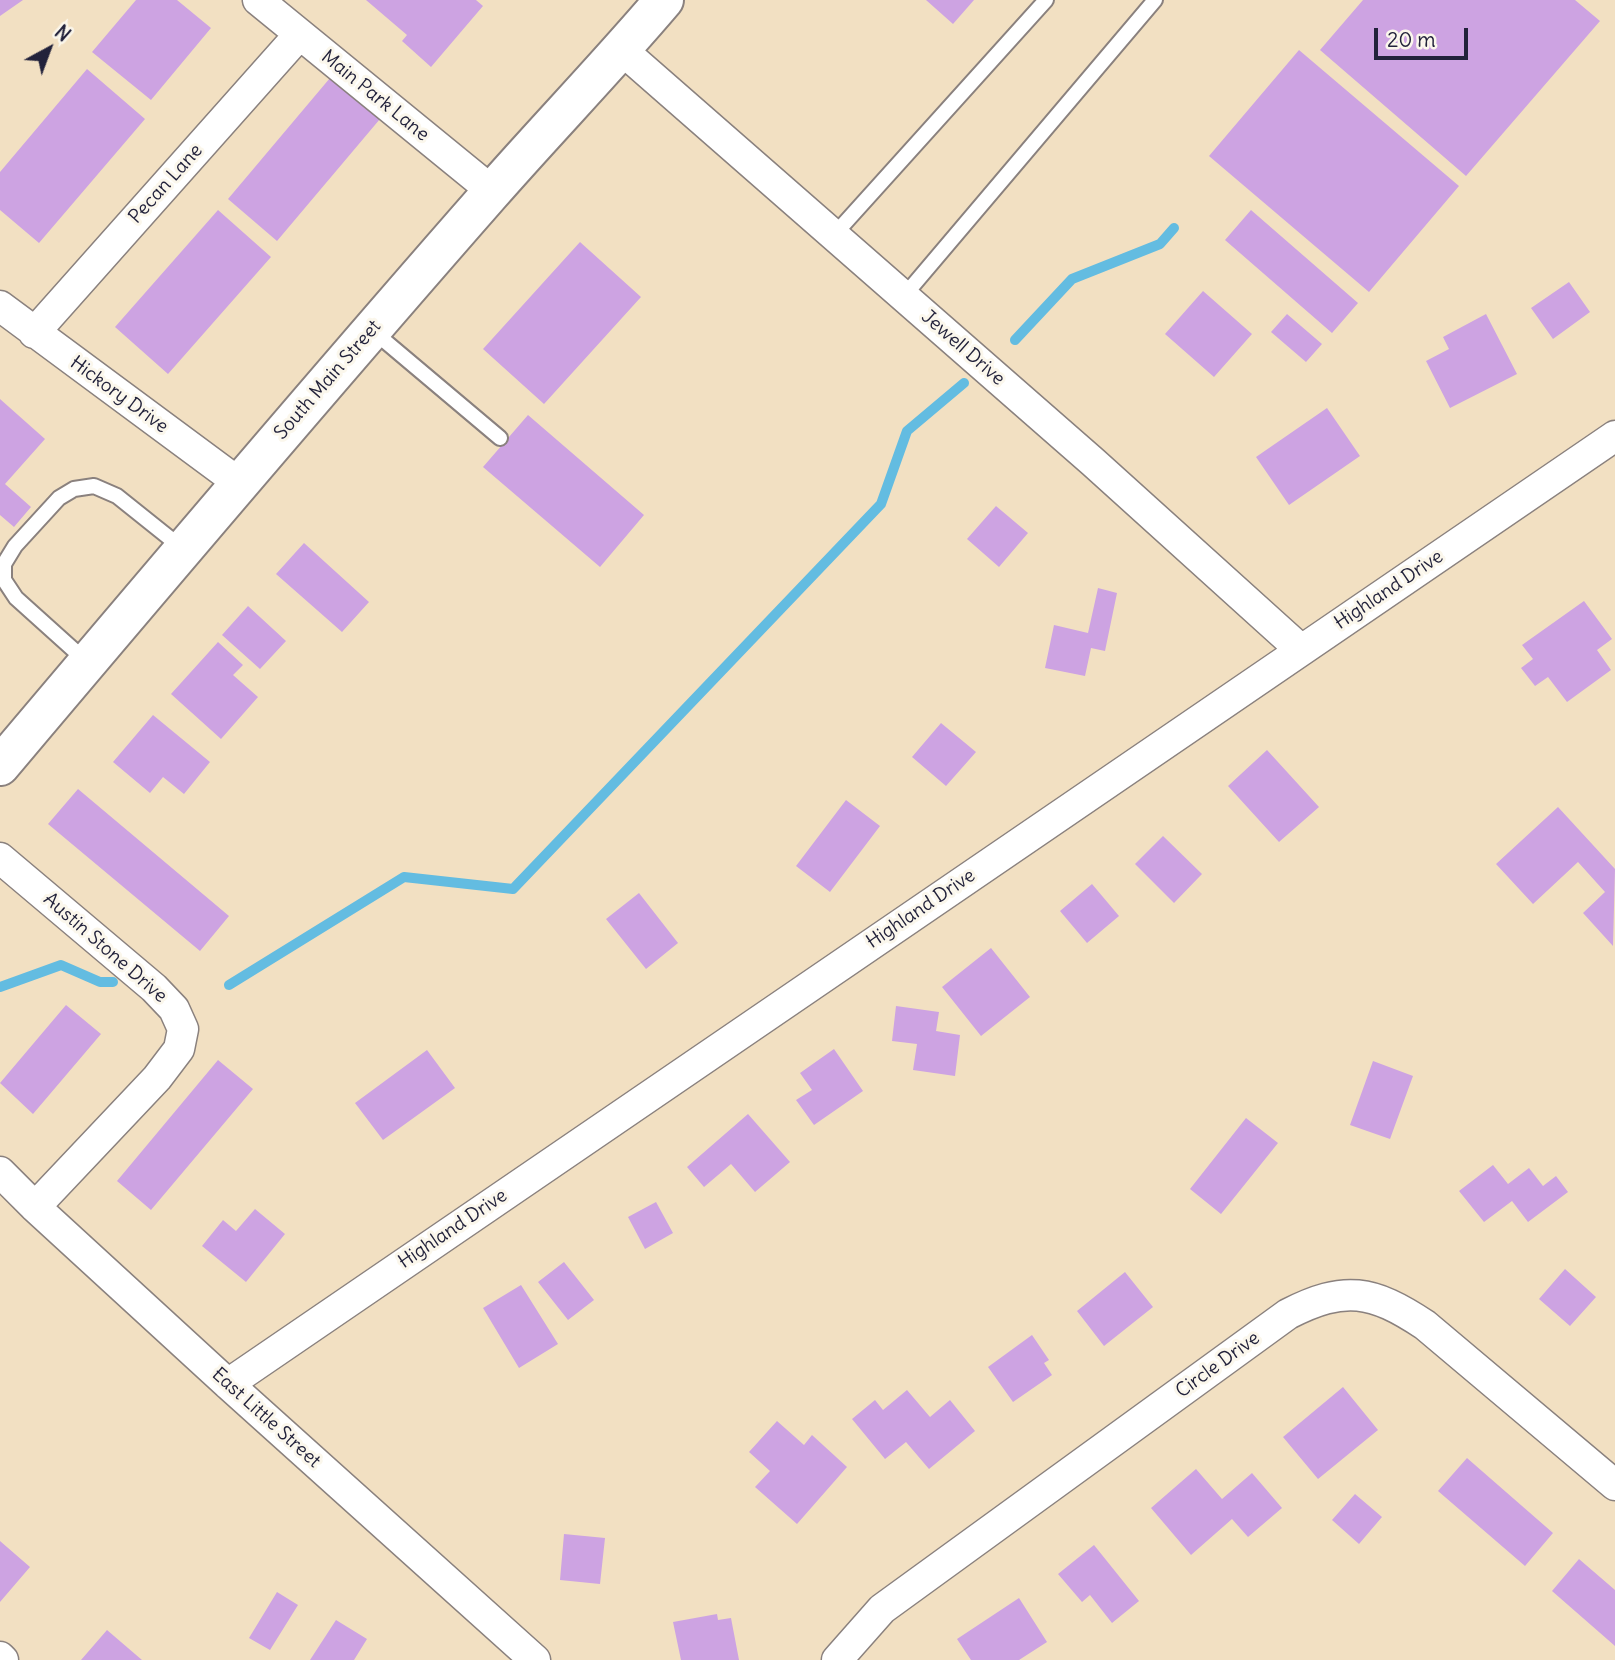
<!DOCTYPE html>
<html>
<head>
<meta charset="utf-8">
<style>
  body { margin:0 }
  #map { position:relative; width:1615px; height:1660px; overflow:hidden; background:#f2e0c2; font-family:Delius,sans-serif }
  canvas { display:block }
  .north { position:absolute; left:14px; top:14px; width:70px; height:70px; -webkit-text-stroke:5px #fbf7ec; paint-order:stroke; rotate:41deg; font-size:19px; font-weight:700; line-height:28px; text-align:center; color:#22223b }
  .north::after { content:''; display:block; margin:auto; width:24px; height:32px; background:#22223b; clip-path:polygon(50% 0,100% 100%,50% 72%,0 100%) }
  .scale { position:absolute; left:1374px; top:28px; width:94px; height:32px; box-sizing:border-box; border:4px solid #22223b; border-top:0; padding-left:9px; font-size:21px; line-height:24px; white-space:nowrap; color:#22223b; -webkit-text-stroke:5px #fbf7ec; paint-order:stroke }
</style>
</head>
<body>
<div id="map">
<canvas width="1615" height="1660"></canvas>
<div class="north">N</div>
<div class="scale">20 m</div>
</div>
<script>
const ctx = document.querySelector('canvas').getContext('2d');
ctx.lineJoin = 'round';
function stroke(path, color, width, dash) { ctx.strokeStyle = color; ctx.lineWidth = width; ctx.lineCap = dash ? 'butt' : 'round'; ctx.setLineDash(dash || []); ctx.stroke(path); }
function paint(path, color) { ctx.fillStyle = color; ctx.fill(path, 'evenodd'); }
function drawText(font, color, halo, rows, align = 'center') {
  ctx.font = font + ' Delius,sans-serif'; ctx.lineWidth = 6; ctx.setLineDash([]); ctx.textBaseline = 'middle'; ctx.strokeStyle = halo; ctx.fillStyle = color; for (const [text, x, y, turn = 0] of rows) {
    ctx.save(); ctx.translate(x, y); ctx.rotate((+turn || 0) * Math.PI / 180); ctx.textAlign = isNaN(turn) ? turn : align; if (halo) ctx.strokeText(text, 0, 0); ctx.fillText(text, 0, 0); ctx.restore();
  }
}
const stream = new Path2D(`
  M1015 340 1072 279 1160 244 1174 228
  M229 985 404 877 513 889 881 504 907 431 964 383
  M0 987 61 965 100 982H113`);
const building = new Path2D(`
  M0 0H23L0 16Z
  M136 0H177L211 28 151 100 92 52Z
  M366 0H476L483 6 431 67 402 41 407 35Z
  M926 0H974L953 24Z
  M1363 0H1575L1600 21 1466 176 1320 50Z
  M1299 50 1459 186 1369 292 1209 156Z
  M87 69 145 119 39 243 0 210V172Z
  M330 78 380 119 277 241 228 199Z
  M218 210 271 257 168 374 115 327Z
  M1251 210 1358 303 1332 333 1225 240Z
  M580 242 641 297 544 404 483 349Z
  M1569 282 1590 312 1553 339 1531 308Z
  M1203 291 1252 334 1214 377 1165 334Z
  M1287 314 1322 344 1306 362 1271 332Z
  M1486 314 1517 374 1450 408 1426 361 1449 349 1443 337Z
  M0 399 45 439 5 484 31 507 14 527 0 515Z
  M1327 408 1360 456 1289 505 1256 457Z
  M528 415 644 515 600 567 483 467Z
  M996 506 1028 533 999 567 967 539Z
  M304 543 369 602 342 632 276 574Z
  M1098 588 1117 593 1105 651 1091 648 1085 676 1045 668 1054 625 1088 633Z
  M1584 601 1612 639 1597 650 1611 670 1567 702 1548 677 1535 686 1521 668 1533 659 1522 645Z
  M248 606 286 641 260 669 222 635Z
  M218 642 243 665 233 675 258 697 221 739 171 694Z
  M153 715 210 762 184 794 163 777 150 793 113 762Z
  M941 723 976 752 946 786 912 757Z
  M1267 750 1319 807 1279 842 1228 786Z
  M78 789 229 916 200 951 48 824Z
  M846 800 880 826 830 892 796 866Z
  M1558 807 1615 869 1613 946 1583 913 1605 892 1578 862 1533 904 1496 864Z
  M1163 836 1202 874 1174 903 1135 864Z
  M1092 884 1119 916 1087 943 1060 911Z
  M639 893 678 943 646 969 606 919Z
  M991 948 1030 997 981 1036 942 987Z
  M66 1005 101 1034 33 1114 0 1083Z
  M896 1006 939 1012 936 1031 960 1035 955 1076 913 1070 917 1044 892 1041Z
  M834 1049 863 1091 814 1125 796 1100 812 1090 800 1073Z
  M427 1050 455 1088 383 1140 355 1103Z
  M218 1060 253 1089 151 1210 117 1181Z
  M1373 1061 1413 1076 1390 1139 1350 1125Z
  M748 1114 790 1162 755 1192 731 1164 704 1187 687 1167Z
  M1246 1118 1278 1143 1221 1214 1190 1189Z
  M1493 1165 1508 1184 1529 1168 1543 1186 1556 1176 1568 1192 1528 1222 1512 1201 1484 1222 1459 1191Z
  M656 1202 673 1233 645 1249 628 1217Z
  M255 1209 285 1234 246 1282 202 1246 223 1220 236 1231Z
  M564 1262 594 1300 568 1320 538 1282Z
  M1565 1269 1596 1297 1570 1326 1539 1299Z
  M1125 1272 1153 1307 1104 1346 1077 1311Z
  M521 1285 558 1344 519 1368 483 1308Z
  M1032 1335 1049 1360 1044 1363 1052 1375 1013 1402 988 1367Z
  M1343 1387 1378 1430 1318 1479 1283 1437Z
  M907 1390 930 1417 950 1400 975 1431 929 1469 906 1442 885 1459 852 1419 875 1400 883 1410Z
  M777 1421 804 1445 812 1435 847 1467 797 1524 755 1487 770 1471 749 1452Z
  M1467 1458 1553 1533 1525 1566 1438 1491Z
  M1196 1469 1222 1499 1252 1473 1282 1508 1248 1537 1232 1519 1191 1555 1151 1508Z
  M1355 1494 1382 1517 1359 1544 1332 1520Z
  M564 1534 605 1538 600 1584 560 1580Z
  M0 1541 30 1567 0 1602Z
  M1094 1545 1139 1601 1112 1623 1090 1595 1082 1602 1058 1574Z
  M1579 1559 1615 1590V1646L1552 1591Z
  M277 1592 298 1605 270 1650 249 1638Z
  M1019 1598 1047 1642 1019 1660H971L957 1639Z
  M717 1614 718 1620 731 1618 739 1660H681L673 1622Z
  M336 1620 367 1639 354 1660H310Z
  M107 1630 142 1660H81Z`);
const lane = new Path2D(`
  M834 235 1046 0
  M904 296 1155 0
  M373 331 500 438
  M86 661 16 598 4 580V564L15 546 59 498 74 489 94 486 117 496 182 548`);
const street = new Path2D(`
  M258 0 492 191
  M622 50 1093 462 1300 649
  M0 306 239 483
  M34 333 299 35
  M0 858 154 988 174 1009 183 1029 179 1049 157 1078 35 1207
  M0 1172 35 1207 228 1384 535 1660
  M228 1384 1615 436
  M0 1657 3 1660
  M837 1660 882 1609 1288 1314C1345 1285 1372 1290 1425 1325L1615 1485`);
const secondary = new Path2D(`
  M0 766C162 574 325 382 490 194 547 129 608 66 664 0`);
const streetNames = [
  ["Main Park Lane",375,96,39],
  ["Pecan Lane",166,184,-48],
  ["Jewell Drive",963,348,41],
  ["South Main Street",328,380,-49],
  ["Hickory Drive",119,395,36],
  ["Highland Drive",1389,590,-34],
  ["Highland Drive",921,909,-34],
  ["Austin Stone Drive",105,948,41],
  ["Highland Drive",453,1229,-34],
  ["Circle Drive",1218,1365,-36],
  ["East Little Street",266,1418,42]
];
stroke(stream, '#63bce1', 10);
paint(building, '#cda3e2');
stroke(lane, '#8a817e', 18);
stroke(street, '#8a817e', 33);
stroke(secondary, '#8a817e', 42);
stroke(lane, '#fff', 14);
stroke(street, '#fff', 30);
stroke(secondary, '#fff', 38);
drawText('19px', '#22223b', '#fbf7ec', streetNames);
</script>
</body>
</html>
